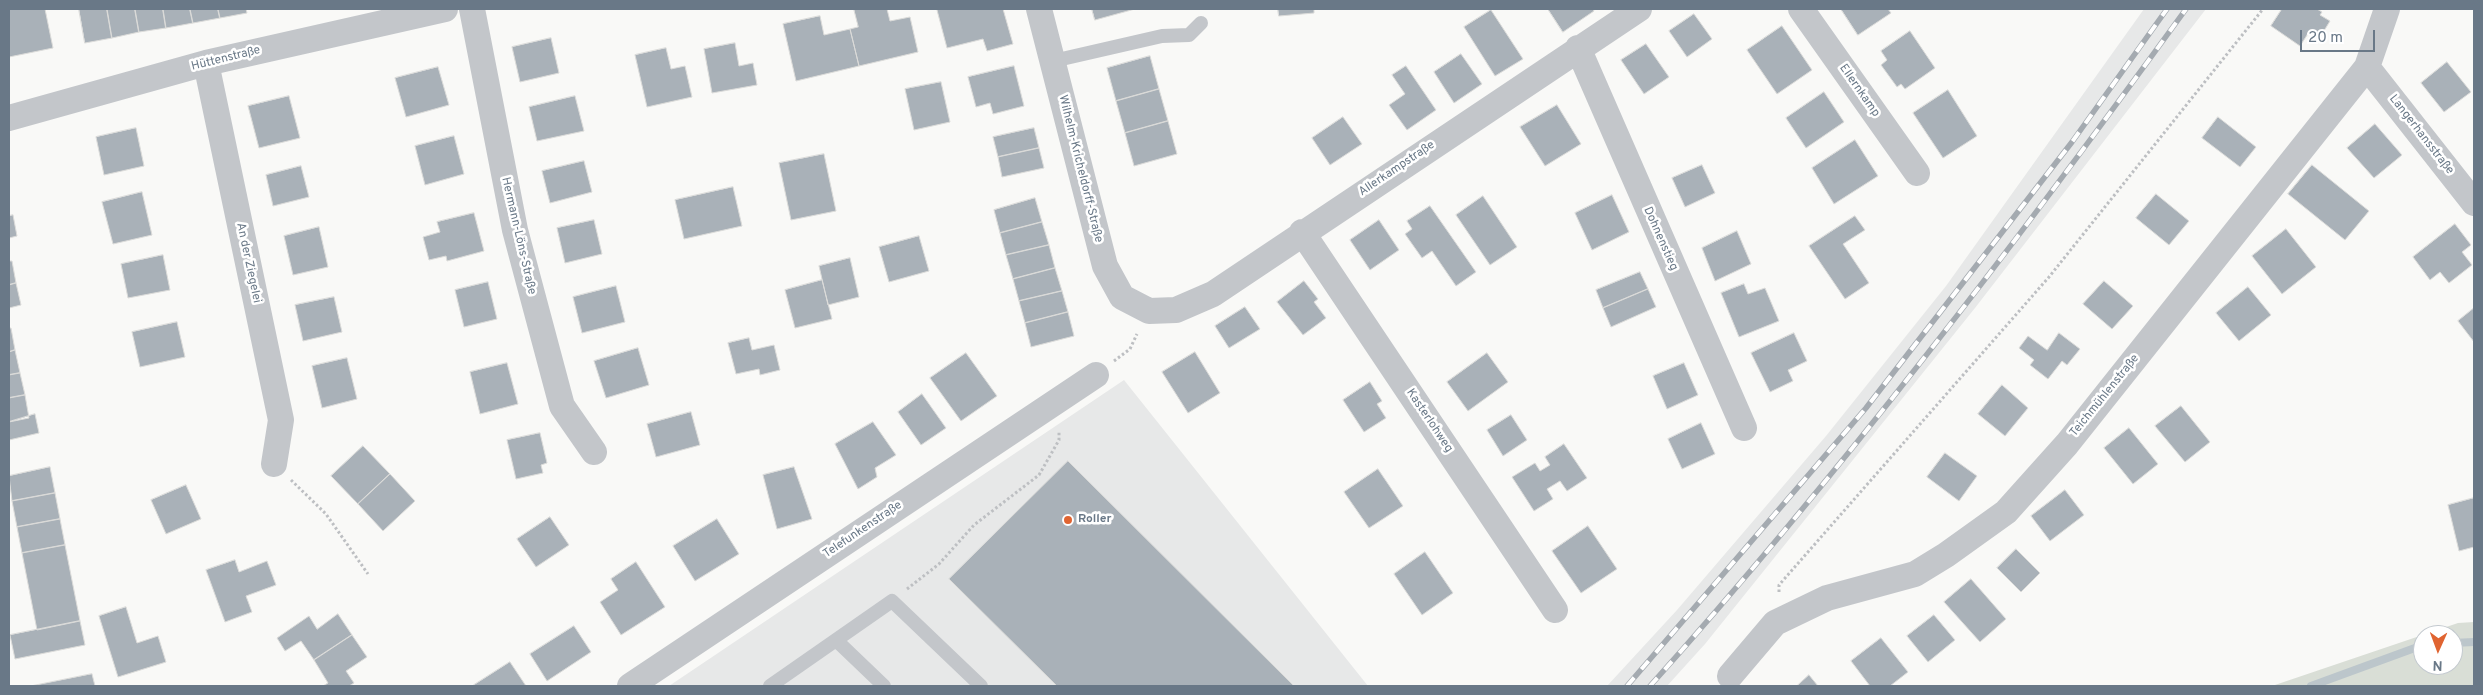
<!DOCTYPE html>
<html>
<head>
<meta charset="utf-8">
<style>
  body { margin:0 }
  #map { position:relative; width:2483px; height:695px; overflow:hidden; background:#f9f9f7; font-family:Overpass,sans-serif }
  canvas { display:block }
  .frame { position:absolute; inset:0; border:10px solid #697887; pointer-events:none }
  .north { position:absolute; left:2413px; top:625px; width:50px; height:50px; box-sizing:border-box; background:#fff; border:1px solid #c3c9cf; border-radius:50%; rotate:182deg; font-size:14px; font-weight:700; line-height:20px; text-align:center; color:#697887 }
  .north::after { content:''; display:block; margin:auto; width:18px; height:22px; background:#e06431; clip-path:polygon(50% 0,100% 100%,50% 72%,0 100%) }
  .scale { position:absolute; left:2300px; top:30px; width:75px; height:22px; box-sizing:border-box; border:2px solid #697887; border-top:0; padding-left:6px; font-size:15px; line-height:18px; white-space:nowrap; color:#697887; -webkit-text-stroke:4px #fff; paint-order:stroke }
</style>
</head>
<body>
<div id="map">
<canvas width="2483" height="695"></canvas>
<div class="frame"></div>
<div class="north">N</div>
<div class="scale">20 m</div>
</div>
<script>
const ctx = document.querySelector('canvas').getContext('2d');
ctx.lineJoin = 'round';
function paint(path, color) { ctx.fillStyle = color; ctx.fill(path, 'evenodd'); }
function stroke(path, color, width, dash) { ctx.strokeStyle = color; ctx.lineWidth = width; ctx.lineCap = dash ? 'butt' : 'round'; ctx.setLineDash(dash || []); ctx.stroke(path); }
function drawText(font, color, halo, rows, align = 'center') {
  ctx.font = font + ' Overpass,sans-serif'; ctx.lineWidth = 5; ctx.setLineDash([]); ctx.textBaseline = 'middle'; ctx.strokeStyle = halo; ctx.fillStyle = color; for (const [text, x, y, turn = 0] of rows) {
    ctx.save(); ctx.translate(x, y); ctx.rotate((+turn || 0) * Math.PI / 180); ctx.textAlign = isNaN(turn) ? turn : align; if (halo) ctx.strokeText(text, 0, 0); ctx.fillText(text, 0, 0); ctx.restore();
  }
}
const built = new Path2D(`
  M2144 9H2206L1975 308 1705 644 1667 686H1607L1677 610 1826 436 1946 286Z
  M1124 380 1368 686H669Z`);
const green = new Path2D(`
  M2474 622V686H2272L2458 623ZM2423 635H2453V665H2423Z`);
const stream = new Path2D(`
  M2453 643 2474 642
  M2311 686 2423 645`);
const building = new Path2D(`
  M9 9H45L53 48 9 57Z
  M79 9H107L112 38 85 43Z
  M107 9H135L139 32 112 38Z
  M135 9H163L166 28 139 32Z
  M163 9H190L193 23 166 28Z
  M190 9H218L220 18 193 23Z
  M218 9H246L247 13 220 18Z
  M854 9H887L890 21 910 17 918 52 859 66 850 29 858 27Z
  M942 9H1003L1013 44 987 51 983 39 947 48 937 10Z
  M1092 9H1135L1095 20Z
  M1278 9H1314V13L1279 16Z
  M1548 9H1593L1594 11 1563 32Z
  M1841 9H1888L1891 13 1858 35Z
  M2282 9H2317L2322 12 2320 15 2330 21 2319 39 2309 32 2300 46 2271 26Z
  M1491 10 1523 59 1495 76 1464 27Z
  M1694 14 1712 39 1687 57 1669 31Z
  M820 16 824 35 850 29 859 66 796 81 783 24Z
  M1782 26 1812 70 1777 94 1747 50Z
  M1910 31 1935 68 1905 89 1901 84 1897 87 1881 65 1887 60 1881 51Z
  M551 38 559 73 520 82 512 47Z
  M735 43 739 66 753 63 757 85 712 93 704 49Z
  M1646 44 1669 77 1644 94 1621 60Z
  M666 48 671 69 685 66 692 97 647 107 635 55Z
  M1461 54 1482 84 1454 103 1434 72Z
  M1150 56 1159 89 1116 101 1107 68Z
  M2447 62 2471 92 2444 112 2421 83Z
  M1014 66 1024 106 993 114 990 103 976 107 968 77Z
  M1406 66 1436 110 1407 130 1389 105 1405 94 1392 75Z
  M438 67 449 105 406 117 395 78Z
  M941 82 950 122 914 130 905 89Z
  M1159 89 1168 121 1125 133 1116 101Z
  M1948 90 1977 136 1943 158 1913 113Z
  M1824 92 1844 122 1806 148 1786 118Z
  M289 96 300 138 259 148 248 106Z
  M575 96 584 131 537 141 529 107Z
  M1557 105 1581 144 1545 166 1520 127Z
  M1343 117 1362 144 1330 165 1312 138Z
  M2218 117 2256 147 2240 167 2202 138Z
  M1168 121 1177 154 1134 166 1125 133Z
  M2375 124 2402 155 2374 178 2347 148Z
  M136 128 144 166 104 175 96 137Z
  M1034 128 1039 148 998 157 993 137Z
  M454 136 464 174 425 185 415 146Z
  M1855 140 1878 176 1834 204 1812 168Z
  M1039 148 1044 168 1002 177 998 157Z
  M824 154 836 211 791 220 779 163Z
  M584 161 592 192 550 203 542 171Z
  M1702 165 1715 193 1685 207 1672 178Z
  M2312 165 2369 211 2345 240 2288 194Z
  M301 166 309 197 273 206 266 175Z
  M733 187 742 226 684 239 675 200Z
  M142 192 152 235 113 244 102 202Z
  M2156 194 2189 221 2169 245 2136 218Z
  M1612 195 1629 232 1592 250 1575 213Z
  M1483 196 1517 247 1490 265 1456 215Z
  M1035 198 1042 222 1000 233 994 210Z
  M1430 206 1476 272 1456 286 1432 251 1422 258 1405 234 1412 229 1407 221Z
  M474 213 484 251 447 261 446 256 429 260 423 237 440 232 437 222Z
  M13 215 17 236 9 238V216Z
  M1855 216 1865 230 1843 244 1869 283 1845 299 1809 246Z
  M594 220 602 254 565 263 557 228Z
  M1379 220 1399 250 1370 270 1350 240Z
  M1042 222 1049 245 1006 255 1000 233Z
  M2455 224 2471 245 2462 252 2472 265 2449 283 2440 272 2430 280 2413 257Z
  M319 227 328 267 293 275 284 236Z
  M2286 229 2316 267 2282 294 2252 256Z
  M1737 231 1751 264 1715 281 1702 248Z
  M919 236 929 271 889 282 879 247Z
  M1049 245 1055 268 1013 279 1006 255Z
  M163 255 170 290 128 298 121 264Z
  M850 258 859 297 828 305 819 266Z
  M9 261H12L16 283 9 285Z
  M1055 268 1062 291 1019 301 1013 279Z
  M1640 272 1648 289 1603 308 1596 290Z
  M822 280 832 319 795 328 785 290Z
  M1304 281 1318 299 1314 302 1326 318 1303 335 1277 302Z
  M2104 281 2133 306 2112 329 2083 304Z
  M488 282 497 319 464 327 455 290Z
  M16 283 21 305 9 308V285Z
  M1744 284 1748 294 1765 288 1779 321 1739 337 1721 293Z
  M616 286 625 322 582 333 573 297Z
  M2248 287 2271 315 2239 341 2216 313Z
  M1648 289 1656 307 1611 327 1603 308Z
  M1062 291 1068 312 1025 323 1019 301Z
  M334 297 342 332 303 341 295 305Z
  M1245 307 1260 329 1229 348 1215 326Z
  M2474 308V342L2458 321Z
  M1068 312 1074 336 1031 347 1025 323Z
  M177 322 185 357 140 367 132 332Z
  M9 328H11L15 350 9 352Z
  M1794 333 1807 361 1788 370 1793 381 1770 392 1751 353Z
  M2059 333 2080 349 2067 365 2062 361 2048 379 2030 365 2034 360 2019 348 2028 336 2047 350Z
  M749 338 752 350 774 345 780 370 760 375 759 369 736 374 728 343Z
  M638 348 649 385 606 398 594 361Z
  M15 350 20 373 9 375V352Z
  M1195 352 1220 393 1188 413 1162 372Z
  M966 353 997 396 961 421 930 378Z
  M1487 353 1508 382 1468 411 1447 382Z
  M347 358 357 399 322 408 312 366Z
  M507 363 518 404 480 414 470 372Z
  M1684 363 1698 395 1667 409 1653 376Z
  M20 373 25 395 9 398V375Z
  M1370 382 1382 401 1377 404 1386 418 1364 432 1343 400Z
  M2002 385 2028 408 2005 436 1978 414Z
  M922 394 946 428 921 445 898 412Z
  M25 395 29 418 9 422V398Z
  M2181 406 2210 442 2185 462 2155 426Z
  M691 412 700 445 656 457 647 424Z
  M35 414 39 433 9 440V422Z
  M1511 415 1527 440 1503 456 1487 430Z
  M873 422 896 455 875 468 877 477 858 489 835 444Z
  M1701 423 1715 454 1682 469 1668 439Z
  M2129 428 2158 464 2133 484 2104 448Z
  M540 433 547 463 541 465 543 473 516 479 507 440Z
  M1564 444 1587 478 1567 491 1560 481 1547 489 1553 499 1534 511 1512 477 1535 463 1540 471 1550 465 1545 457Z
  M363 446 390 474 358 504 331 476Z
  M1945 453 1977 476 1959 501 1927 477Z
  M1068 461 1294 686H1057L949 579Z
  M50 467 55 493 12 501 9 476Z
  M794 467 812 519 777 529 763 475Z
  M1378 469 1403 506 1369 528 1344 492Z
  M390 474 415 501 383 531 358 504Z
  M186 485 201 519 166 534 151 500Z
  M2065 490 2084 515 2050 541 2031 516Z
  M55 493 60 519 17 527 12 501Z
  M2474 498V547L2459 551 2448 505Z
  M550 517 569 545 536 567 517 539Z
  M60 519 65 545 22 553 17 527Z
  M717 519 739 554 695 581 673 546Z
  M1588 526 1617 569 1581 593 1552 551Z
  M65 545 80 621 37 630 22 553Z
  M2016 549 2040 573 2021 592 1997 568Z
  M1425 552 1453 593 1422 615 1394 574Z
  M235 560 239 572 267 561 276 585 246 596 252 612 225 622 206 570Z
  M636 562 665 607 621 635 600 602 618 590 611 579Z
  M1971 579 2006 619 1980 642 1944 602Z
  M126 607 137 643 158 636 166 662 118 677 99 616Z
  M338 614 352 635 314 660 301 641 285 651 277 638 309 616 317 629Z
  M1934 615 1955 640 1928 662 1907 636Z
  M80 621 85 645 15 659 10 635Z
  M574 626 591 652 547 681 530 654Z
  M352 635 367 657 346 671 354 683 349 686H323L328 683 314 660Z
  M1881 638 1908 672 1890 686H1870L1851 661Z
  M510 662 526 686H475L474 685Z
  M92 674 95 686H31Z
  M1809 675 1818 686H1797Z`);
const path = new Path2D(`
  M1114 361 1130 349 1137 334
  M291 480 326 514 368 574
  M907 589 939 564 974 525 1039 475 1059 440V431
  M1779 592V585L2049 277 2263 9`);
const service = new Path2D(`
  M1053 61 1162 36 1189 35 1201 23
  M837 641 884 686
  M770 686 892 601 981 686`);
const minor = new Path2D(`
  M472 9 515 230 562 406 594 452
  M1039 9 1105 266 1122 297 1149 311 1176 310 1213 294 1639 9
  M1801 9 1917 173
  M1578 48 1744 428
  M206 63 281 420 274 464
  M2367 67 2474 203
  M9 118 206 63 445 9
  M1302 232 1555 610
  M1730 676 1775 623 1827 598 1915 574 1946 555 2006 512 2067 444 2367 67 2387 9
  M630 686 1096 375`);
const rail = new Path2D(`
  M1627 686 1866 408 2072 142 2167 9
  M1650 686C1842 472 2017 242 2186 9`);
const markers = [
  [1068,520,5,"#e06431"]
];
const streetNames = [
  ["Hüttenstraße",226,59,-14],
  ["Ellernkamp",1859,91,55],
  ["Langerhansstraße",2421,135,52],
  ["Wilhelm-Kricheldorff-Straße",1080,169,76],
  ["Allerkampstraße",1397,169,-34],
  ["Hermann-Löns-Straße",518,236,77],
  ["Dohnenstieg",1660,239,66],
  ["An der Ziegelei",248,263,78],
  ["Teichmühlenstraße",2105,396,-51],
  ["Kasterlohweg",1429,421,56],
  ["Telefunkenstraße",863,530,-34]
];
const poiNames = [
  ["Roller",1078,520]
];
paint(built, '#e7e8e8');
paint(green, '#d9ded6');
stroke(stream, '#bcc6cb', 8);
paint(building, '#a9b1b8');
stroke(building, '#dbdbd9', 1);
stroke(path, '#bdbfc2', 3, [2.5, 2.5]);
stroke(service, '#c3c6ca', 14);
stroke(minor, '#c3c6ca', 26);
stroke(rail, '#a4aab0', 5.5);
stroke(rail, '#fff', 4, [11]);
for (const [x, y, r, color] of markers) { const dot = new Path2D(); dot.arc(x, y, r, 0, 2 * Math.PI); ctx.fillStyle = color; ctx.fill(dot); stroke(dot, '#fff', 2); }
drawText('12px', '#697887', '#fff', streetNames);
drawText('bold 12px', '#697887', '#fff', poiNames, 'left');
</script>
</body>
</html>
